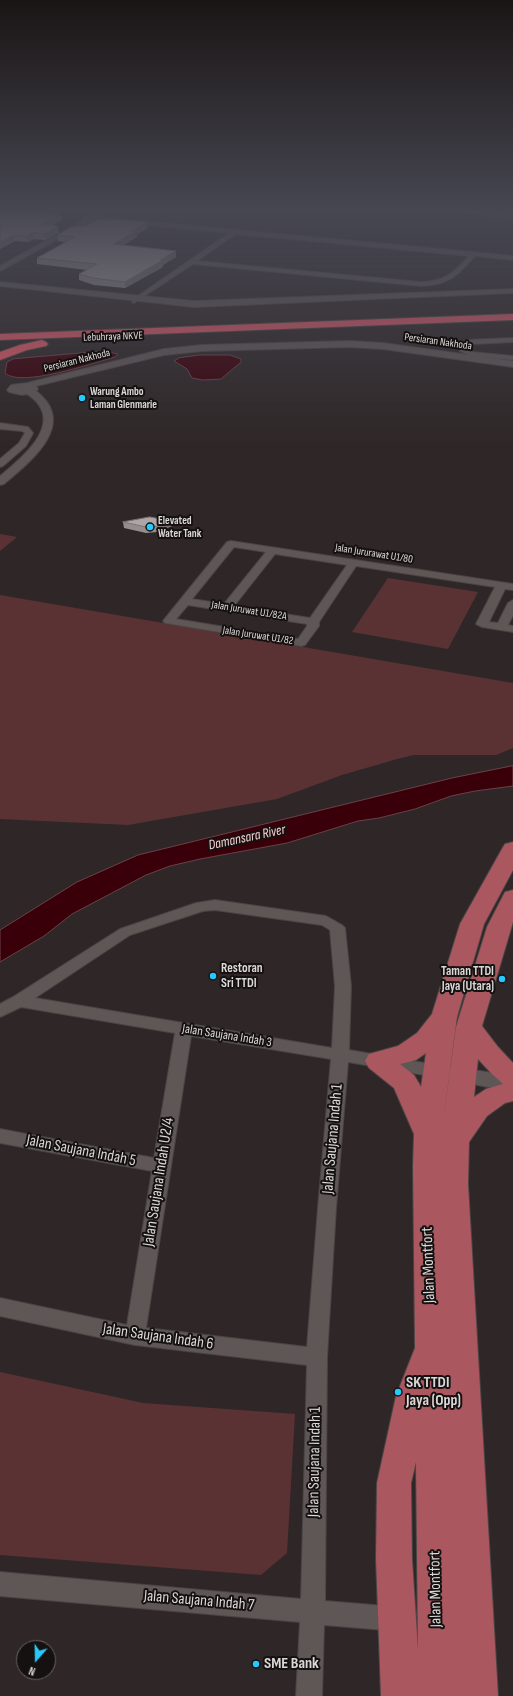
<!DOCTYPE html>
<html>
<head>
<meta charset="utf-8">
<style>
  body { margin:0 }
  #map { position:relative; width:513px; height:1696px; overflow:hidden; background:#2f2727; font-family:"Sofia Sans Condensed",sans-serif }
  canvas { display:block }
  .north { position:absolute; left:16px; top:1640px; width:40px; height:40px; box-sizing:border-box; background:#151111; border:1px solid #656161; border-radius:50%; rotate:200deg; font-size:11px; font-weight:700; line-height:16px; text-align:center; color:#ddd8d8 }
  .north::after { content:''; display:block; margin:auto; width:14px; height:18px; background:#25c9fe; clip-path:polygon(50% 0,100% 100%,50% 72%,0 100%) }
</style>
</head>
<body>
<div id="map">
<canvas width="513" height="1696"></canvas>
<div class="north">N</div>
</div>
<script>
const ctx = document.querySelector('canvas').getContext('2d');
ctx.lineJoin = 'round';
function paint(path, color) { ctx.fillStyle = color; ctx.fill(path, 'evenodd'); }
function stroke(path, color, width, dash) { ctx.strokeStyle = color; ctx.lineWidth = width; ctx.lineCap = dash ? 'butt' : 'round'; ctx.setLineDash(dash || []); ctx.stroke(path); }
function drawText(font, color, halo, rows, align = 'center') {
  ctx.font = font + ' "Sofia Sans Condensed",sans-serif'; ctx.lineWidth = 4; ctx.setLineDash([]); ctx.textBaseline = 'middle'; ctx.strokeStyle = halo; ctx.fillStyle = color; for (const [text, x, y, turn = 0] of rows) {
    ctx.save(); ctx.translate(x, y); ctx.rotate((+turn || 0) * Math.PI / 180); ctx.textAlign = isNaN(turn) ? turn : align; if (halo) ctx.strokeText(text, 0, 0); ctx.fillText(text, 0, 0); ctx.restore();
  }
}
const green = new Path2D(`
  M0 534 17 537 0 551Z
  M388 578 478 592 448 649 352 632Z
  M0 595 513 683V748L496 755H414L397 759 342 775 277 799 128 825 0 819Z
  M0 1372 143 1403 295 1414 287 1553 261 1575 0 1555Z`);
const water = new Path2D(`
  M104 351 118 354 115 357C94 363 20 388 5 373L7 362 13 359Z
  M199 355H230L241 359V362L221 379 203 380 192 378 187 369 174 361 179 358Z
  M513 766V786L475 791 451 796 415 809 379 818 358 821 287 843 200 859 170 866 146 875 72 914 44 936 0 962V930L77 882 138 855 452 778Z`);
const minor = new Path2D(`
  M444 210H469L513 214V218Z
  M85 216 474 252 513 256V260L475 256C457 276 449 285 421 286L193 264 134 303 132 302V300L229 233 83 219 82 218ZM236 234 469 256C453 273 446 281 421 282L197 261Z
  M513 338V342L472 344 468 350 472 352 513 356V360L470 356 460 351 467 340Z
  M0 423 28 427 33 433 26 446 3 466 0 467V459L19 443 25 433 22 431 0 429Z
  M231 541 513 584V590L505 589 489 622 498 623 508 603 513 600V615L508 625 513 626V632L482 627 476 624 495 587 356 566 319 622V626L305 645 301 646 165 623 163 621 227 542ZM234 547 266 552 224 604 192 599ZM275 554 347 565 310 618 234 606ZM188 605 307 624V626L298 639 176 619Z
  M215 900 326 916 342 925 345 928 351 986 349 1050 436 1065 442 1067 444 1071 442 1075 436 1077 348 1062 336 1208 327 1357 325 1601 397 1607 405 1611 409 1619 405 1627 397 1631 324 1625 322 1696H296L300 1622 0 1596V1572L301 1599 307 1365 135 1345 0 1316V1298L127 1325 152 1171 0 1143V1129L154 1158 175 1033 21 1007 0 1017V1004L13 997 120 929 196 903ZM215 910 322 925 330 930 335 986 332 1048 35 998 130 935 203 911ZM191 1036 331 1059 318 1208 307 1347 146 1328Z`);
const tertiary = new Path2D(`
  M102 210H111L0 271V266Z
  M0 282 194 301 513 289V293L194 307 0 286Z
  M350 341 383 343 513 361V367L383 349 350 347 202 351 164 355 36 386 38 389 36 391C79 424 30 462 4 484L0 485V476C23 457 68 421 27 394L22 395 9 392 7 390 11 385 27 383 164 349 202 345Z
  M454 1067 513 1076V1092L447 1079 444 1074 447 1069Z`);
const primary = new Path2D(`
  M513 842V870L484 924 457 1017 443 1122 456 1027 487 927 505 892 513 890V922L482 1026 498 1047 513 1063V1101L505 1103 487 1116 469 1142 468 1184 498 1696H458L454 1581 458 1696H381L376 1559 377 1483 396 1396 415 1348 413 1166 414 1134 394 1088 369 1068 365 1061 369 1054 398 1046 417 1033 432 1014 460 924 502 849 505 844ZM426 1053 421 1087 414 1075 400 1064 416 1060ZM478 1059 491 1073 503 1084 486 1089 474 1097ZM416 1462 418 1650 412 1559 411 1483Z`);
const motorway = new Path2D(`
  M513 314V320L0 340V334Z
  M42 340 46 342 48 344 46 346 27 350 0 360V352L20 345Z`);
const wall = new Path2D(`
  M0 212 61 214 62 220 53 225 59 232 45 240 34 239 28 242 15 241 0 249Z
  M148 228 136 235 137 237 123 245 176 257 163 265V267L125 288 94 285 79 280V274L87 270 37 264V258L66 242 58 241 57 235Z
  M171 521 172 526 157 532 146 533 124 528 123 522Z`);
const shadedWall = new Path2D(`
  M61 214 62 220 43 230 42 224Z
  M147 222 148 228 136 235 137 237 115 250 114 244 132 231Z
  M58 226 59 232 45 240 44 234Z
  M34 232V239L28 242 27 236Z
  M14 235 15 241 0 249V242Z
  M176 251V257L163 265V267L125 288V282Z
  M171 521 172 526 157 532V526Z`);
const building = new Path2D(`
  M4 210H19L61 214 42 224 58 226 44 234 34 232 27 236 14 235 0 242V212Z
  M98 219 107 220 110 219 147 222 132 231H136L114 244 176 251 160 260H163L125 282 93 278 79 274 97 264 37 258 75 237 57 235 72 227 85 226Z
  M150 517 171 521 157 526 146 527 123 522Z`);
const markers = [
  [82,398,4,"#25c9fe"],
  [150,527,4,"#25c9fe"],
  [213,976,4,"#25c9fe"],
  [502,979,4,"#25c9fe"],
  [398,1392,4,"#25c9fe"],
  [256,1664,4,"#25c9fe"]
];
const farStreetnames = [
  ["Lebuhraya NKVE",113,337,-2],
  ["Persiaran Nakhoda",438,342,8],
  ["Persiaran Nakhoda",77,361,-14],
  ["Jalan Jururawat U1/80",374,554,9],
  ["Jalan Juruwat U1/82A",249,611,9],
  ["Jalan Juruwat U1/82",258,636,9]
];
const farPoinames = [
  ["Warung Ambo",90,392],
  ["Laman Glenmarie",90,405],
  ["Elevated",158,521],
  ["Water Tank",158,534]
];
const poiNames = [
  ["Restoran",221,969],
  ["Sri TTDI",221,984],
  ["Taman TTDI",494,972,"right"],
  ["Jaya (Utara)",494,987,"right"]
];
const streetNames = [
  ["Jalan Saujana Indah 3",227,1036,9]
];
const waterNames = [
  ["Damansara River",247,838,-12]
];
const nearStreetnames = [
  ["Jalan Saujana Indah 1",333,1139,-85],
  ["Jalan Saujana Indah 5",81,1151,11],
  ["Jalan Saujana Indah U2/4",159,1182,-81],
  ["Jalan Montfort",429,1265,-92],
  ["Jalan Saujana Indah 6",158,1337,8],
  ["Jalan Saujana Indah 1",315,1462,-89],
  ["Jalan Montfort",436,1589,-91],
  ["Jalan Saujana Indah 7",199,1601,5]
];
const nearPoinames = [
  ["SK TTDI",406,1383],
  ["Jaya (Opp)",406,1401],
  ["SME Bank",264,1664]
];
paint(green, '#5a3234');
paint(water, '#39000a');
stroke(water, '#6a4148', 1);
stroke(minor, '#4a4444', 2);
stroke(tertiary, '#4a4444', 2);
stroke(primary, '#4a4444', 2);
stroke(motorway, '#4a4444', 2);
paint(minor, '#5f5656');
paint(tertiary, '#5f5656');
paint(primary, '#ab575f');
paint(motorway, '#de5765');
paint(wall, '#968e8e');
paint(shadedWall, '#7a7474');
paint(building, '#aea5a5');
stroke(building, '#7a7474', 1);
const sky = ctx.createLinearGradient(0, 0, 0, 448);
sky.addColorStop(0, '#1a1515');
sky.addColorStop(0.47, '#474752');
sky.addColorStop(1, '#47475200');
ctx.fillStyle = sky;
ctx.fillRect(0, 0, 513, 448);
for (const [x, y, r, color] of markers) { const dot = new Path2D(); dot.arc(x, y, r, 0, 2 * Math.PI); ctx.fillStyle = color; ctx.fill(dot); stroke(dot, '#151111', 1.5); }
drawText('11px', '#ddd8d8', '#151111', farStreetnames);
drawText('bold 11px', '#ddd8d8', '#151111', farPoinames, 'left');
drawText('bold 13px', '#ddd8d8', '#151111', poiNames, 'left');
drawText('13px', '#ddd8d8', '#151111', streetNames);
drawText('italic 14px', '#fcd1d2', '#151111', waterNames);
drawText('16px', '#ddd8d8', '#151111', nearStreetnames);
drawText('bold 16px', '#ddd8d8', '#151111', nearPoinames, 'left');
</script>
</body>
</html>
